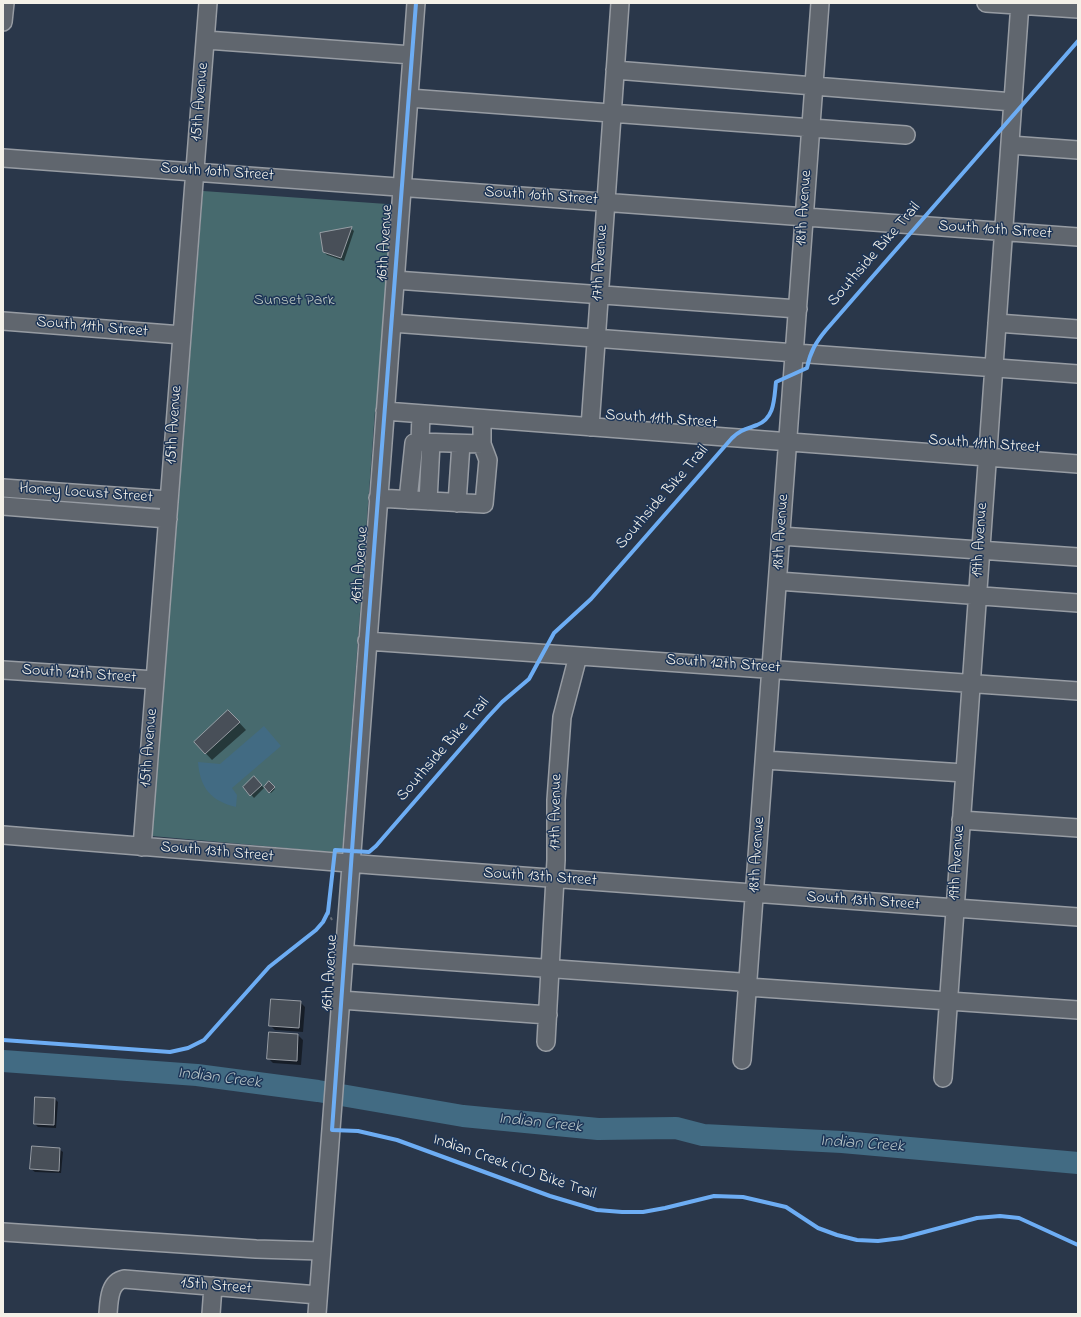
<!DOCTYPE html>
<html>
<head>
<meta charset="utf-8">
<style>
  body { margin:0 }
  #map { position:relative; width:1081px; height:1317px; overflow:hidden; background:#2a374a; font-family:"Indie Flower",sans-serif }
  canvas { display:block }
  .frame { position:absolute; inset:0; border:4px solid #f4f1e8; pointer-events:none }
</style>
</head>
<body>
<div id="map">
<canvas width="1081" height="1317"></canvas>
<div class="frame"></div>
</div>
<script>
const ctx = document.querySelector('canvas').getContext('2d');
ctx.lineJoin = 'round';
function paint(path, color) { ctx.fillStyle = color; ctx.fill(path, 'evenodd'); }
function stroke(path, color, width, dash) { ctx.strokeStyle = color; ctx.lineWidth = width; ctx.lineCap = dash ? 'butt' : 'round'; ctx.setLineDash(dash || []); ctx.stroke(path); }
function drawText(font, color, halo, rows, align = 'center') {
  ctx.font = font + ' "Indie Flower",sans-serif'; ctx.lineWidth = 3; ctx.setLineDash([]); ctx.textBaseline = 'middle'; ctx.strokeStyle = halo; ctx.fillStyle = color; for (const [text, x, y, turn = 0] of rows) {
    ctx.save(); ctx.translate(x, y); ctx.rotate((+turn || 0) * Math.PI / 180); ctx.textAlign = isNaN(turn) ? turn : align; if (halo) ctx.strokeText(text, 0, 0); ctx.fillText(text, 0, 0); ctx.restore();
  }
}
const green = new Path2D(`
  M203 191 401 205 386 398 375 411 342 853 152 836Z`);
const water = new Path2D(`
  M264 726 281 746 232 788 237 795 236 807C211 801 200 788 198 762L220 764Z`);
const shadow = new Path2D(`
  M351 228 354 231 344 261 327 255 324 252Z
  M235 718 246 730 212 760 195 742Z
  M254 778 264 788 269 783 275 789 271 793 265 787 254 798 244 787Z
  M300 1002 305 1007 303 1032 275 1030 270 1025Z
  M298 1035 303 1040 301 1065 273 1063 268 1058Z
  M55 1099 58 1102 56 1128 38 1127 35 1124Z
  M59 1149 63 1152 61 1173 35 1172 31 1169Z`);
const river = new Path2D(`
  M3 1061 197 1075 318 1091 463 1116 598 1129 676 1128 703 1135 842 1142 1078 1163`);
const building = new Path2D(`
  M352 227 341 258 323 252 320 233Z
  M228 710 240 722 205 754 194 742Z
  M254 776 262 785 250 796 243 787Z
  M269 781 275 787 269 793 264 787Z
  M271 999 301 1001 299 1028 269 1026Z
  M269 1032 298 1034 297 1061 267 1059Z
  M35 1097 55 1098 54 1125 34 1124Z
  M32 1146 60 1148 59 1171 30 1169Z`);
const path = new Path2D(`
  M328 912 332 920`);
const minor = new Path2D(`
  M986 3 1078 9
  M3 22 5 3
  M206 40 412 55
  M615 70 1013 102
  M409 98 906 135
  M1010 145 1078 150
  M3 158 1078 237
  M395 280 798 309
  M3 321 182 335
  M392 323 1078 374
  M997 323 1078 329
  M385 411 1078 464
  M421 414 420 442 482 444
  M590 427 620 3
  M3 488 169 500
  M378 498 484 504 488 460 482 444V419
  M408 500 414 443 420 442
  M428 501 431 443
  M457 503 461 444
  M3 506 168 519
  M781 536 1078 557
  M778 581 1078 603
  M367 641 1078 691
  M3 670 155 680
  M765 760 964 773
  M961 820 1078 828
  M3 835 373 865 1078 917
  M142 847 208 3
  M344 954 727 981 740 982 748 987 1078 1010
  M341 1000 548 1015
  M546 1042 556 860V800L562 717 578 656
  M742 1060 820 3
  M943 1078 1020 3
  M3 1232 256 1249 321 1251
  M108 1314C109 1301 109 1282 124 1279L318 1295
  M211 1314 213 1286
  M317 1314C351 877 383 440 416 3`);
const cycleway = new Path2D(`
  M416 3 367 641 332 1130 358 1131 397 1140 550 1196 597 1210 622 1212H643L665 1208 714 1196 743 1197 786 1207 818 1228 837 1235 857 1240 878 1241 902 1238 977 1218 1000 1216 1019 1218 1078 1245
  M3 1040 170 1052 188 1048 204 1040 269 967 316 930 323 922 328 912 335 850 369 852 376 846 488 717 502 702 529 679 554 633 591 599 732 438C740 430 746 429 757 425 775 418 774 399 776 382L807 368C810 352 816 342 826 330L1078 41`);
const streetNames = [
  ["15th Avenue",201,102,-85],
  ["South 10th Street",217,173,4],
  ["South 10th Street",541,197,4],
  ["18th Avenue",805,208,-86],
  ["South 10th Street",995,231,4],
  ["16th Avenue",386,243,-86],
  ["Southside Bike Trail",875,255,-49],
  ["17th Avenue",601,263,-86],
  ["South 11th Street",92,328,5],
  ["South 11th Street",661,420,4],
  ["15th Avenue",175,425,-86],
  ["South 11th Street",984,445,4],
  ["Honey Locust Street",86,494,4],
  ["Southside Bike Trail",663,498,-49],
  ["18th Avenue",782,532,-86],
  ["19th Avenue",981,540,-86],
  ["16th Avenue",361,565,-85],
  ["South 12th Street",723,665,4],
  ["South 12th Street",79,675,4],
  ["15th Avenue",150,748,-85],
  ["Southside Bike Trail",444,750,-49],
  ["17th Avenue",557,812,-89],
  ["South 13th Street",217,853,5],
  ["18th Avenue",758,855,-86],
  ["19th Avenue",958,863,-86],
  ["South 13th Street",540,878,4],
  ["South 13th Street",863,902,4],
  ["16th Avenue",331,973,-86],
  ["Indian Creek (IC) Bike Trail",514,1168,19],
  ["15th Street",216,1287,5]
];
const parkNames = [
  ["Sunset Park",294,301]
];
const waterNames = [
  ["Indian Creek",219,1079,7],
  ["Indian Creek",540,1124,6],
  ["Indian Creek",862,1145,4]
];
paint(green, '#476a6e');
paint(water, '#426b83');
paint(shadow, '#0007');
stroke(river, '#426b83', 22);
paint(building, '#484f58');
stroke(building, '#979ca3', 1);
stroke(minor, '#979ca3', 20);
stroke(path, '#666d76', 2, [3, 3]);
stroke(minor, '#60666e', 17);
stroke(cycleway, '#6dadf4', 4);
drawText('16px', '#f4f1e8', '#1d3557', streetNames);
drawText('16px', '#b9c5bf', '#1d3557', parkNames);
drawText('italic 17px', '#b6c4c7', '#1d3557', waterNames);
</script>
</body>
</html>
